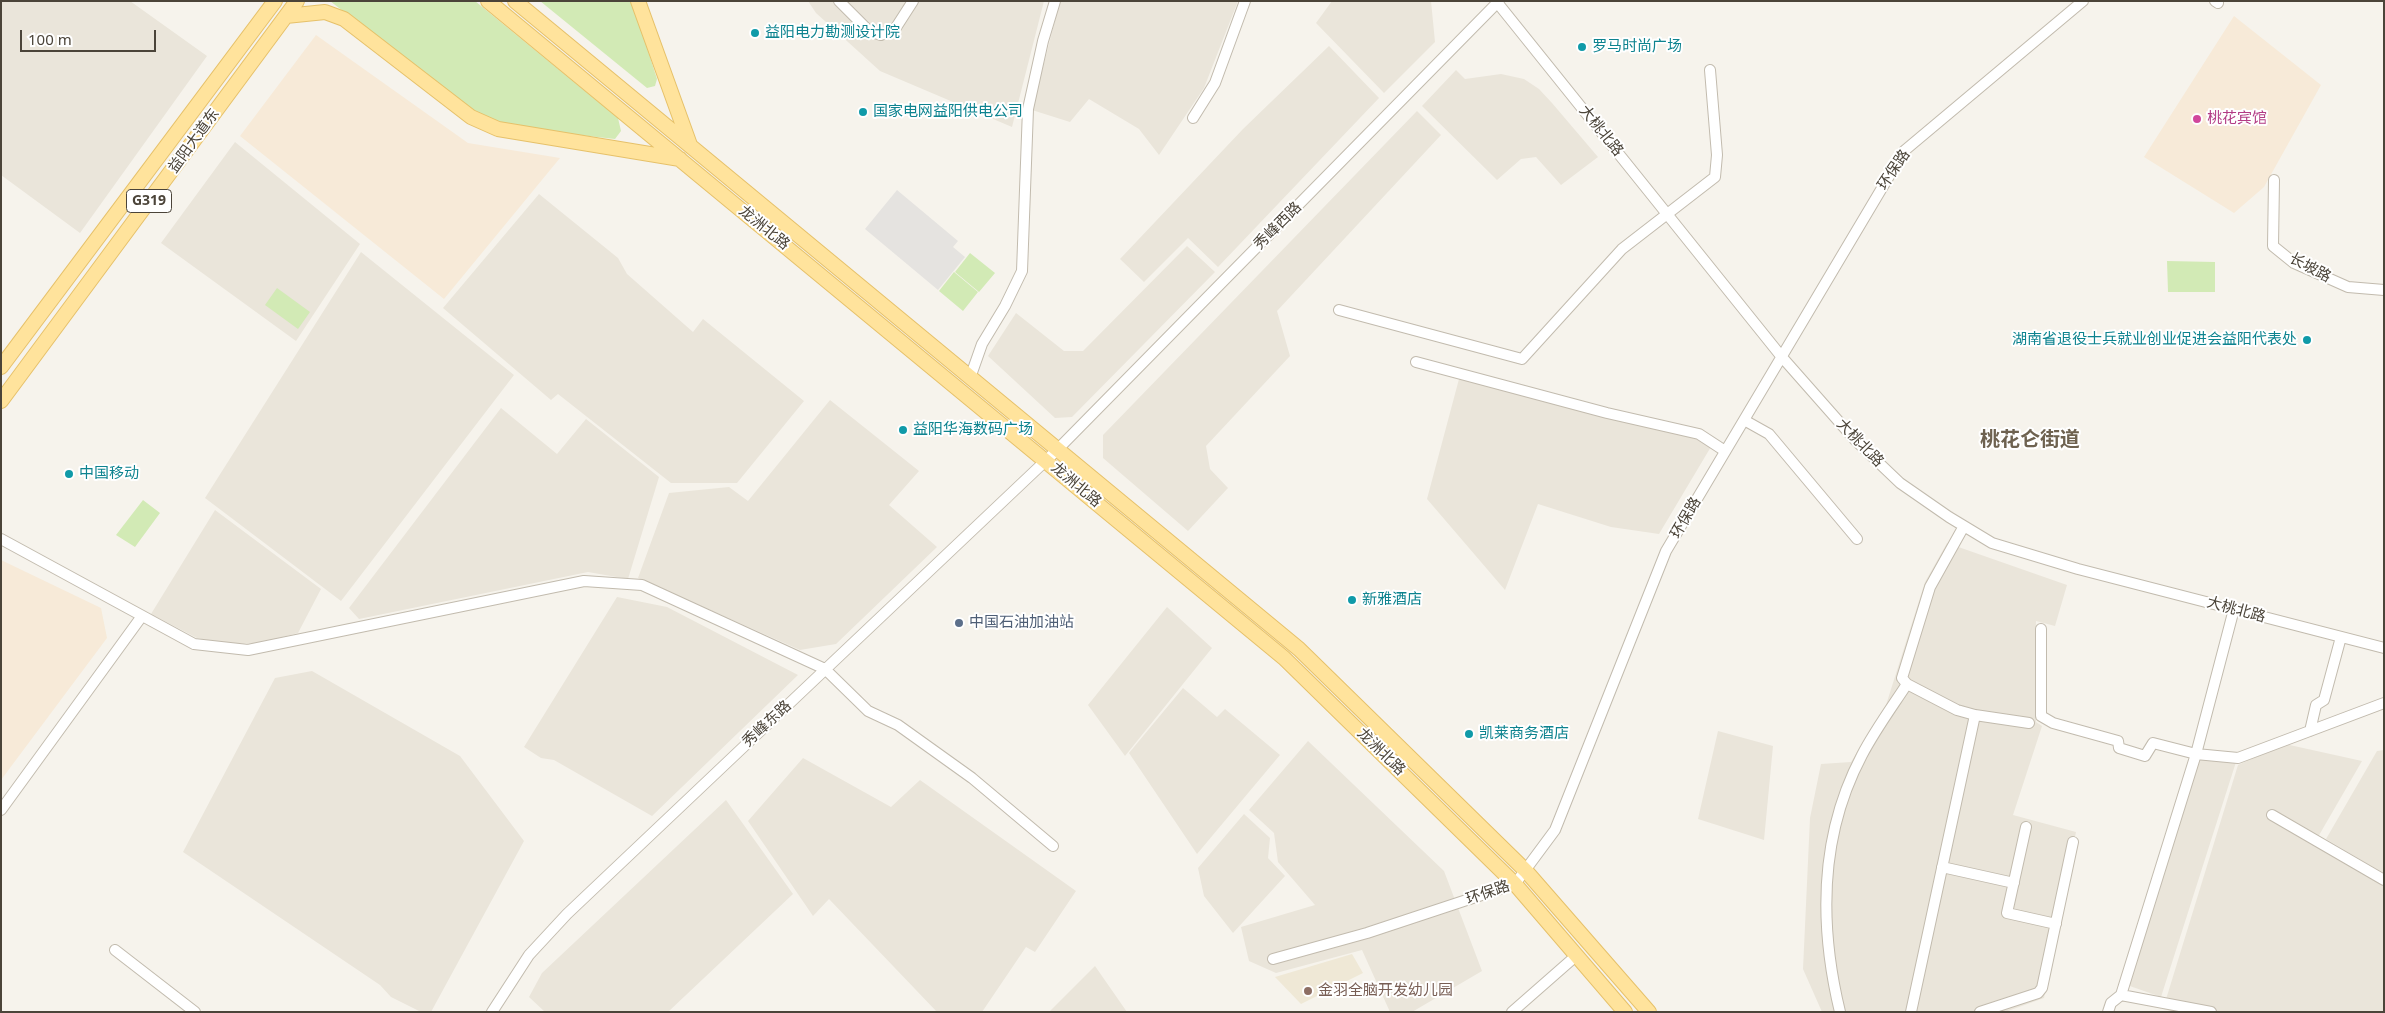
<!DOCTYPE html>
<html>
<head>
<meta charset="utf-8">
<style>
  body { margin:0 }
  #map { position:relative; width:2385px; height:1013px; overflow:hidden; background:#f6f3ec; font-family:"Noto Sans",sans-serif }
  canvas { display:block }
  .frame { position:absolute; inset:0; border:2px solid #4b4439; pointer-events:none }
  .scale { position:absolute; left:20px; top:30px; width:136px; height:22px; box-sizing:border-box; border:2px solid #4b4439; border-top:0; padding-left:6px; font-size:15px; line-height:18px; white-space:nowrap; color:#4b4439; -webkit-text-stroke:4px #fff; paint-order:stroke }
</style>
</head>
<body>
<div id="map">
<canvas width="2385" height="1013"></canvas>
<div class="frame"></div>
<div class="scale">100 m</div>
</div>
<script>
const ctx = document.querySelector('canvas').getContext('2d');
ctx.lineJoin = 'round';
function paint(path, color) { ctx.fillStyle = color; ctx.fill(path, 'evenodd'); }
function stroke(path, color, width, dash) { ctx.strokeStyle = color; ctx.lineWidth = width; ctx.lineCap = dash ? 'butt' : 'round'; ctx.setLineDash(dash || []); ctx.stroke(path); }
function drawText(font, color, halo, rows, align = 'center') {
  ctx.font = font + ' "Noto Sans","Noto Sans SC",sans-serif'; ctx.lineWidth = 4; ctx.setLineDash([]); ctx.textBaseline = 'middle'; ctx.strokeStyle = halo; ctx.fillStyle = color; for (const [text, x, y, turn = 0] of rows) {
    ctx.save(); ctx.translate(x, y); ctx.rotate((+turn || 0) * Math.PI / 180); ctx.textAlign = isNaN(turn) ? turn : align; if (halo) ctx.strokeText(text, 0, 0); ctx.fillText(text, 0, 0); ctx.restore();
  }
}
const residential = new Path2D(`
  M1 1H130L207 56 80 233 1 175Z
  M808 1H1044L1012 127 880 71 816 13Z
  M1060 1H1238L1204 88 1159 155 1139 129 1089 99 1070 122 1032 110Z
  M1332 1H1431L1435 42 1384 93 1316 23Z
  M1329 46 1379 98 1218 267 1188 238 1144 282 1120 259 1243 129Z
  M1456 70 1465 79 1501 74 1524 79 1539 89 1552 103 1598 157 1561 185 1536 157 1521 159 1497 180 1422 106Z
  M1417 111 1441 135 1277 311 1290 356 1206 446 1210 469 1228 488 1188 531 1103 458V435Z
  M235 142 360 244 296 341 161 243Z
  M539 194 618 258 627 274 693 332 703 319 804 401 737 483H671L558 394 551 400 443 308Z
  M1187 246 1215 272 1072 417 1055 418 988 356 1016 313 1064 351H1083Z
  M361 252 514 375 341 601 205 498Z
  M1459 379 1715 440 1659 534 1611 527 1538 504 1505 590 1427 499Z
  M830 400 919 471 889 505 937 547 836 644 800 650 638 578 669 493 729 487 748 501Z
  M501 408 557 454 586 419 659 477 628 579 588 572 359 619 349 608Z
  M215 510 321 589 298 633 259 643 228 644 197 638 151 614Z
  M1947 543 2067 585 2055 626 2036 621V722L2042 726 2013 815 2076 832 2044 998 2005 1012H1822L1803 969 1810 818 1821 764 1851 762 1886 705 1925 582Z
  M617 597 667 607 798 675 652 816 554 760 541 758 524 747Z
  M1167 607 1212 648 1125 756 1088 705Z
  M312 671 460 756 524 841 431 1012H421L391 997 380 985 183 852 275 678Z
  M1183 688 1217 717 1225 709 1280 755 1197 854 1129 753Z
  M1718 731 1773 746 1764 840 1698 819Z
  M1308 741 1444 871 1482 971 1412 1012H1390L1362 950 1276 973 1249 961 1241 927 1315 905 1278 862 1274 833 1249 810Z
  M2285 744 2362 761 2318 837 2384 879V1012H2175L2163 1009 2238 765Z
  M2384 750V874L2326 839 2377 751Z
  M2201 752 2236 762 2161 997 2127 985Z
  M803 758 891 807 920 780 1076 891 1035 952 1026 947 982 1012H937L829 899 813 916 748 821Z
  M726 800 793 894 668 1012H545L529 997 542 973Z
  M1244 814 1270 838 1268 858 1285 876 1233 933 1204 896 1198 868Z
  M1095 966 1127 1012H1049Z`);
const commercial = new Path2D(`
  M2234 16 2321 85 2264 187 2234 213 2144 157Z
  M316 35 468 143 560 158 444 299 240 136Z
  M1 560 101 608 107 638 1 780Z`);
const education = new Path2D(`
  M1352 954 1363 973 1301 1004 1275 977Z`);
const green = new Path2D(`
  M330 1H475L618 118 621 131 615 139 498 126 477 115Z
  M540 1H632L657 79 655 86 647 88Z
  M970 253 995 273 979 292 955 272Z
  M2167 261 2215 262V292H2168Z
  M954 272 978 292 963 311 939 291Z
  M277 288 310 312 298 329 265 305Z
  M143 500 160 513 135 547 116 535Z`);
const parking = new Path2D(`
  M897 190 958 241 953 247 965 257 938 290 865 229Z`);
const minor = new Path2D(`
  M839 1 869 31 881 35 895 29 913 1
  M1496 1 1781 356 1856 441 1900 483 1949 517 1992 543 2078 569 2384 648
  M2215 1 2218 3
  M1193 118 1215 83 1245 1
  M2274 180 2273 246 2294 263 2348 287 2384 290
  M1339 310 1522 359 1622 249 1715 177 1717 155 1710 70
  M1416 362 1607 413 1699 434 1725 451
  M970 378 982 344 1005 306 1022 271 1028 109 1043 41 1055 1
  M1744 420 1769 434 1857 539
  M1964 526 1930 587 1902 678 1907 684 1957 710 1975 715 2029 723
  M1 539 194 644 248 650 584 581 642 585 825 669 868 711 898 725 972 778 1053 846
  M2041 629V716L2053 723 2118 741 2119 748 2145 756 2153 743 2196 754 2238 758 2384 703
  M2310 731 2316 705 2324 700 2341 637
  M1 810 142 616
  M2272 815 2384 880
  M2026 827 2007 913 2056 924
  M1942 867 2014 883
  M115 950 195 1012
  M1273 959 1367 933 1515 884 1555 830 1666 551 1904 151 2083 1
  M2121 995 2196 754 2234 609
  M492 1012 529 955 567 914 1057 450 1499 1
  M1512 1012 1577 955
  M1840 1012C1819 925 1819 836 1862 755 1875 730 1892 707 1907 684
  M1911 1012 1975 715
  M1980 1012 2038 993 2042 988 2073 842
  M2108 1012 2111 1003 2121 995 2211 1012`);
const major = new Path2D(`
  M488 1 1284 658 1515 884 1625 1012
  M515 1 1299 649 1526 871 1649 1012
  M638 1 690 145
  M286 16 325 12 344 19 471 117 498 129 680 159
  M1 367 275 1
  M1 401 297 1`);
const markers = [
  [755,33,5,"#0f9aa8"],
  [1582,47,5,"#0f9aa8"],
  [863,112,5,"#0f9aa8"],
  [2197,119,5,"#d1479c"],
  [2307,340,5,"#0f9aa8"],
  [903,430,5,"#0f9aa8"],
  [69,474,5,"#0f9aa8"],
  [1352,600,5,"#0f9aa8"],
  [959,623,5,"#5c6f8a"],
  [1469,734,5,"#0f9aa8"],
  [1308,991,5,"#8d6e63"]
];
const shields = [
  [149,201,45]
];
const shieldNames = [
  ["G319",149,201]
];
const cultureNames = [
  ["益阳电力勘测设计院",765,33],
  ["罗马时尚广场",1592,47],
  ["国家电网益阳供电公司",873,112],
  ["湖南省退役士兵就业创业促进会益阳代表处",2297,340,"right"],
  ["益阳华海数码广场",913,430],
  ["中国移动",79,474],
  ["新雅酒店",1362,600],
  ["凯莱商务酒店",1479,734]
];
const hotelNames = [
  ["桃花宾馆",2207,119]
];
const streetNames = [
  ["大桃北路",1601,131,51],
  ["益阳大道东",194,141,-54],
  ["环保路",1894,170,-56],
  ["秀峰西路",1278,226,-45],
  ["龙洲北路",764,228,39],
  ["长坡路",2310,268,28],
  ["大桃北路",1860,443,46],
  ["龙洲北路",1076,485,40],
  ["环保路",1686,518,-60],
  ["大桃北路",2236,610,15],
  ["秀峰东路",767,724,-43],
  ["龙洲北路",1381,752,44],
  ["环保路",1488,893,-19]
];
const serviceNames = [
  ["中国石油加油站",969,623]
];
const educationNames = [
  ["金羽全脑开发幼儿园",1318,991]
];
const districtNames = [
  ["桃花仑街道",2030,440]
];
paint(residential, '#eae5da');
paint(commercial, '#f7ead8');
paint(education, '#efe8d6');
paint(green, '#d2eab5');
paint(parking, '#e5e3e0');
stroke(minor, '#c2bbae', 12);
stroke(major, '#e6c16a', 16);
stroke(minor, '#fff', 10);
stroke(major, '#ffe39c', 14);
for (const [x, y, r, color] of markers) { const dot = new Path2D(); dot.arc(x, y, r, 0, 2 * Math.PI); ctx.fillStyle = color; ctx.fill(dot); stroke(dot, '#fff', 2); }
for (const [x, y, w] of shields) { const box = new Path2D(); box.roundRect(x - w / 2, y - 11.5, w, 23, 4); ctx.fillStyle = '#fff'; ctx.fill(box); stroke(box, '#4b4439', 1); }
drawText('bold 14px', '#4b4439', null, shieldNames);
drawText('15px', '#0d838f', '#fff', cultureNames, 'left');
drawText('15px', '#b23c85', '#fff', hotelNames, 'left');
drawText('15px', '#4b4439', '#fff', streetNames);
drawText('15px', '#4e5e75', '#fff', serviceNames, 'left');
drawText('15px', '#785e54', '#fff', educationNames, 'left');
drawText('bold 20px', '#6e6250', '#fff', districtNames);
</script>
</body>
</html>
